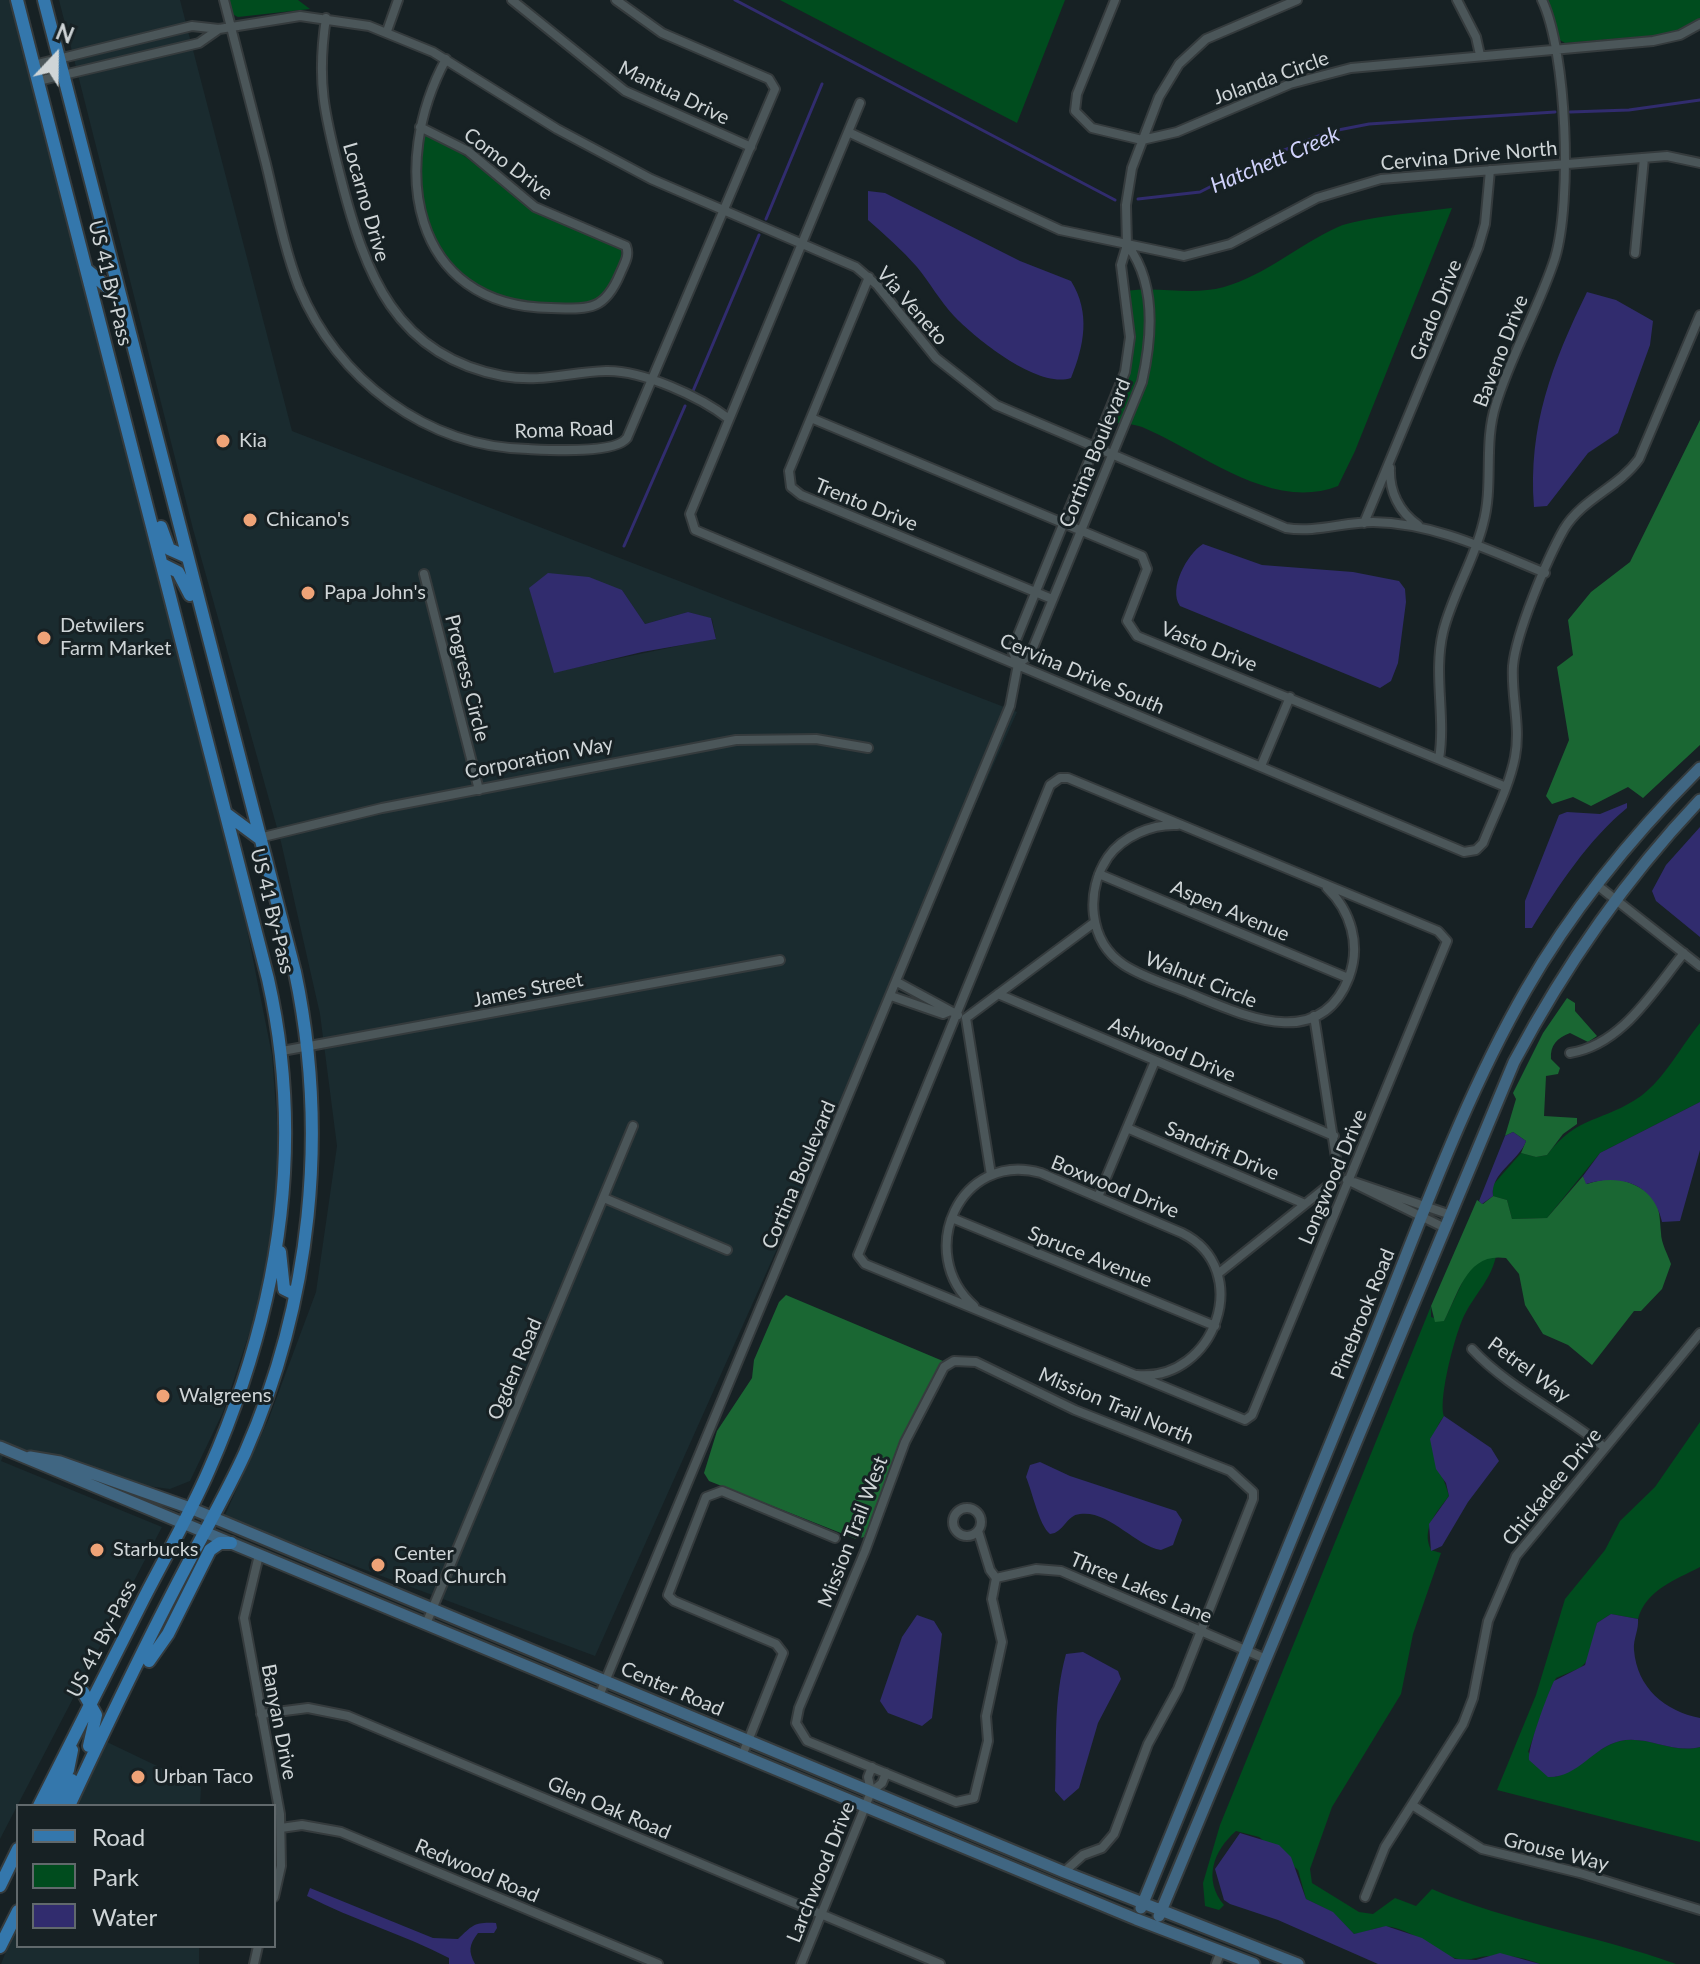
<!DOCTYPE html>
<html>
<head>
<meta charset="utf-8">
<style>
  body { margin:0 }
  #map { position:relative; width:1700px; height:1964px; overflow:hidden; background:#172124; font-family:Lato,sans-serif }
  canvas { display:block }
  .legend { position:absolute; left:16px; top:1804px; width:260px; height:144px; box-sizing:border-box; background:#172124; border:2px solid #61696c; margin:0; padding:10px 14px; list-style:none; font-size:24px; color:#cfd5d7 }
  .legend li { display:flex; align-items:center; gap:16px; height:40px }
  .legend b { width:40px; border:2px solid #61696c }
  .north { position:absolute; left:16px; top:16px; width:80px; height:80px; -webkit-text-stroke:6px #172124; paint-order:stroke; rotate:22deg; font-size:22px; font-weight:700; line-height:32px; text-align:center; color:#cfd5d7 }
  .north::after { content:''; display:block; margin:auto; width:28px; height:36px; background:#cfd5d7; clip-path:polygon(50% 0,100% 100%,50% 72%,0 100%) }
</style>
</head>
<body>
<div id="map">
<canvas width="1700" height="1964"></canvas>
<ul class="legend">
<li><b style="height:10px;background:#3477ac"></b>Road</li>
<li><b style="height:22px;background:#004c1e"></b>Park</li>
<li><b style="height:22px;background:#312c6e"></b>Water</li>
</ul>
<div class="north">N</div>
</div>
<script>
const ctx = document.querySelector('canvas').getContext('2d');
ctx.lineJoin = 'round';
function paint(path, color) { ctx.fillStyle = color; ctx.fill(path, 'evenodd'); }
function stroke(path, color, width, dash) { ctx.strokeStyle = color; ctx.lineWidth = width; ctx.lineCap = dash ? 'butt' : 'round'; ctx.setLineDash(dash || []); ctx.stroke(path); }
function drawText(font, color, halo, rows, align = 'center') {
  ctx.font = font + ' Lato,sans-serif'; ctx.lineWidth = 6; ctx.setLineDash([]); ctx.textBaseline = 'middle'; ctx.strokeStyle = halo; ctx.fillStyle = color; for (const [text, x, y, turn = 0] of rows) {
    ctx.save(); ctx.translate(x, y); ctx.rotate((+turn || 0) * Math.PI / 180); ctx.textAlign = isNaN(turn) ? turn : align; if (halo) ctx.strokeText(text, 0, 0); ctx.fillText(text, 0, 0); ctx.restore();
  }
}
const built = new Path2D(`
  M0 0H10L247 929 272 1055 281 1175 257 1310 223 1412 190 1481 170 1489 147 1486 62 1457 32 1452 0 1442Z
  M59 0H180L292 431 1017 712 595 1656 224 1517 269 1418 316 1292 337 1146 320 1014 281 842 193 529ZM622 590 645 624 688 612 712 619 716 638 554 672Z
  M0 1453 4 1454 1 1461 162 1527 0 1839Z
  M107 1742 201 1787 200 1806H74Z
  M18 1921V1946H199V1964H1Z`);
const green = new Path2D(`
  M228 0H298L310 9 238 17 232 14Z
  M780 0H1065L1017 123Z
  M1547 0H1700V18L1670 34 1565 43 1558 39Z
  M427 134C471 154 500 189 540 213 565 229 596 233 621 249 624 263 609 295 594 301 578 308 550 304 533 302 440 292 413 219 423 135Z
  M1452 208 1355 451 1338 486C1271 512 1202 452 1142 427 1131 423 1117 423 1106 422 1133 382 1135 338 1127 291 1159 286 1191 296 1224 287 1266 275 1298 245 1338 227 1357 218 1428 211 1452 208Z
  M1700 1023V1102L1600 1153 1547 1218 1512 1219 1507 1200 1493 1196 1492 1186 1521 1153 1536 1157 1547 1155C1577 1115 1604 1122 1641 1096 1666 1077 1681 1046 1700 1023Z
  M1490 1255 1496 1256C1491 1279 1477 1292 1466 1312 1456 1329 1438 1399 1444 1416 1420 1448 1442 1467 1449 1496 1436 1513 1421 1529 1431 1550L1441 1553 1413 1634 1401 1694 1332 1807 1310 1869 1312 1883 1359 1912 1373 1914 1395 1898 1416 1906 1432 1889C1510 1923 1596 1935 1676 1964H1540C1523 1957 1508 1955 1490 1956 1479 1956 1472 1961 1459 1959 1438 1956 1416 1931 1391 1927 1380 1925 1366 1933 1354 1934L1332 1912 1306 1899 1298 1870 1259 1837 1236 1831C1213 1851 1203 1880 1224 1905L1219 1910 1205 1906 1203 1883 1220 1825 1431 1306V1317L1444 1321 1469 1268Z
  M1700 1422V1567C1675 1580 1646 1590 1638 1619L1611 1614 1597 1623 1589 1659 1580 1668 1556 1678 1551 1688 1528 1752 1555 1777C1579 1770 1596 1747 1620 1741 1648 1735 1672 1754 1700 1747V1842L1497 1790 1536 1695 1565 1599 1605 1550 1620 1521 1655 1487Z`);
const forest = new Path2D(`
  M1700 420V745L1643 798 1628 787 1591 806 1573 797 1552 804 1546 796 1569 740 1557 667 1573 655 1568 620 1591 592 1630 562Z
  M1567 998 1575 1003V1011L1597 1036 1588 1042 1570 1033C1557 1038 1550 1045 1551 1059L1560 1068 1558 1074 1546 1076 1544 1116 1577 1118V1124L1563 1134 1547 1155 1536 1157 1521 1153 1526 1141 1513 1132 1505 1136 1516 1099 1513 1093 1543 1033Z
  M1583 1176 1587 1184C1603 1179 1614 1176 1630 1183 1659 1195 1659 1205 1661 1233 1661 1243 1668 1255 1671 1264L1662 1289 1641 1311H1634L1592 1365 1568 1345 1543 1334 1525 1305 1519 1274 1506 1258C1467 1252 1459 1292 1444 1321L1435 1322 1431 1306 1477 1200 1483 1204 1493 1196 1507 1200 1512 1219 1547 1218Z
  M786 1295 950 1364 864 1537 856 1539 709 1481 704 1473 717 1431 752 1378 754 1360 779 1302Z`);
const water = new Path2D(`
  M868 191 885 193 1020 261 1071 281C1091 313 1084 346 1071 378 1038 389 976 339 954 316 940 301 930 283 917 267 902 250 885 235 868 220Z
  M1587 292 1616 300 1653 321 1650 345 1618 433 1588 453 1547 506 1534 507C1528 426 1552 364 1587 292Z
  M1203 544 1262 565 1353 572 1399 581 1405 589 1406 602 1398 663 1391 681 1380 688 1180 606C1168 589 1187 554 1203 544Z
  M548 573 589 577 622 590 645 624 688 612 711 618 716 639 642 652 554 673 529 588Z
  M1627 803V808C1589 839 1558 886 1532 928H1525V901L1559 815 1567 812 1600 814Z
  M1700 827V937L1656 901 1652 891 1666 865Z
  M1700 1102V1150L1680 1221 1662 1222C1654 1184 1621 1173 1586 1184L1583 1176 1600 1153Z
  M1513 1132 1526 1141C1519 1161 1490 1173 1493 1196L1482 1204 1479 1201 1505 1136Z
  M1444 1416 1491 1448 1499 1461 1468 1502 1442 1546 1431 1551 1429 1524 1449 1496 1446 1483 1436 1469 1430 1439Z
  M1040 1462 1070 1476 1176 1511 1182 1520 1173 1545 1161 1550C1134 1545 1109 1510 1080 1514 1066 1515 1064 1533 1050 1534 1039 1525 1033 1494 1026 1477L1030 1465Z
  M1611 1614 1638 1619C1639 1630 1633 1639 1634 1650 1637 1688 1665 1711 1700 1718V1747C1672 1754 1647 1735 1620 1741 1593 1747 1578 1778 1548 1777L1529 1760C1527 1749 1548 1693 1554 1681L1585 1665 1597 1623Z
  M917 1615 934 1621 942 1634 932 1718 922 1726 888 1713 880 1701 902 1637Z
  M1083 1652 1118 1671 1121 1679 1098 1723 1079 1788 1064 1801 1055 1791C1057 1744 1053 1701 1066 1654Z
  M1240 1833 1279 1845 1291 1857 1306 1899 1333 1912 1354 1934 1386 1926 1422 1938 1455 1959 1476 1960 1500 1953 1540 1964H1378L1278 1920 1230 1904 1224 1900 1215 1869Z
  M310 1888 433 1938 458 1939C473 1925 474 1922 496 1923L497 1928 494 1933H478C469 1945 468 1951 475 1964H449V1958C403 1934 353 1920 307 1896Z`);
const stream = new Path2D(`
  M735 0 1115 200
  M1570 112 1629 110 1700 100
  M1138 199 1200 192 1275 154 1328 132 1369 124 1555 112
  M766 219 822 84
  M693 391 759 235
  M624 546 685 406`);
const street = new Path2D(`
  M224 0C238 55 252 109 266 164 276 205 284 248 299 287 337 379 426 447 528 449 549 450 615 454 627 438L775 89 769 79 662 33 616 0
  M512 0 625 91 751 147
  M1115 0 1077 94 1075 111 1092 128 1142 140 1177 132 1290 84 1351 68 1653 41 1680 35 1700 24
  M1457 0 1476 37 1480 55
  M326 18C316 83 325 116 341 179 365 273 395 356 503 376 542 383 569 372 606 371 642 370 701 397 729 419
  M387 31 398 0
  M34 65 192 26 219 29 300 16 369 26 433 52 557 129 651 179 856 267 877 285 936 358 996 405 1286 528C1315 533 1344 522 1373 522 1434 523 1489 550 1545 573
  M38 81 199 43 219 29
  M860 103 690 514 695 530 1464 852 1476 850 1483 843C1494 815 1509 787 1515 757 1521 726 1511 696 1513 666 1516 633 1547 559 1564 529 1583 498 1618 488 1639 459L1700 315
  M420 127 468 151 535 207 626 246C630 256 624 264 620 274 604 312 588 309 551 308 409 307 389 164 446 59
  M848 132 1060 230 1184 256 1230 244 1317 198 1381 179 1667 156 1700 163
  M1635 253 1644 158
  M869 277 789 471 791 487 801 495 1052 599
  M811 418 1142 556 1147 569 1127 621 1137 636 1506 787
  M1390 468C1389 491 1399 512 1418 525
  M1364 523 1478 248 1485 224 1490 170
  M424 574 479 790
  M1018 664 1030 655 1142 382C1152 338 1156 283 1128 246
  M1439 759C1446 716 1433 675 1443 632 1452 595 1474 561 1483 524 1494 485 1483 444 1496 404 1511 354 1539 308 1555 258 1572 202 1567 52 1542 0
  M1261 766 1290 697
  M1060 778H1068L1438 931 1447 941 1252 1415 1245 1420 865 1264 858 1255 1050 785Z
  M1177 825C1152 824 1123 836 1108 857 1085 891 1088 941 1124 965 1144 978 1170 985 1191 994 1243 1015 1320 1053 1349 977 1361 945 1351 911 1327 888
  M259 838 382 808 736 740 816 739 868 748
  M1099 874 1348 978
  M1597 885 1700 966
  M897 982 958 1015
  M998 994 1334 1136
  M891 996 943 1014 950 1011
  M966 1018 1095 922
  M966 1018 991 1175
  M282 1051 780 960
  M1570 1053C1622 1045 1653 991 1684 953
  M1127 1128 1305 1204
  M1347 1180 1443 1227
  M1354 1182 1448 1214
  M1098 1197 1155 1061
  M604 1198 727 1250
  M952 1218 1215 1326
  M1219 1273 1339 1177 1314 1016
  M974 1306C914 1253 960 1150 1041 1173L1182 1233C1255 1269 1215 1382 1137 1375
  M1472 1349C1507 1387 1562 1413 1604 1447
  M953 1522a14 14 0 1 1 28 0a14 14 0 1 1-28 0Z
  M978 1531 990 1570 996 1578
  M259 1555 244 1618 280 1814 281 1866 274 1897
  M426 1624 633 1126
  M599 1696 1010 706 1018 664 1012 650 1125 372 1130 337 1121 265 1127 245 1126 205 1132 168 1159 97 1179 64 1206 39 1297 0
  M261 1714 308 1708 348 1716 940 1964
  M742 1756 783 1653 776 1644 674 1601 668 1595 706 1497 722 1491 835 1538
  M871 1792 868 1777 872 1767
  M871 1792 882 1783 886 1773
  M1412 1805 1482 1849 1580 1873 1700 1910
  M281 1828 302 1825 341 1832 658 1964
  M1064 1872 1083 1855 1102 1848 1114 1834 1148 1744 1178 1689 1253 1499V1492L1230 1471 1075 1410 976 1362 954 1361 944 1367 905 1442 865 1551 799 1708 796 1723 807 1741 956 1802 974 1798 988 1741 986 1716 1002 1642 992 1599 996 1578 1036 1569 1061 1571C1129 1600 1197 1630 1266 1659
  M1365 1897 1385 1847 1463 1724 1473 1698 1488 1621 1516 1556 1700 1333
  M254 1964 258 1946
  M801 1964 871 1792
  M1216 1964 1221 1951`);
const secondary = new Path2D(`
  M0 1447 1136 1919 1254 1964
  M30 1457 60 1462 190 1508 1064 1872 1298 1964
  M1141 1908C1216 1726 1289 1543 1364 1361 1415 1237 1459 1107 1526 990 1573 908 1634 834 1700 768
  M1159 1916 1514 1062C1565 966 1625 879 1700 800`);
const primary = new Path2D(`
  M17 0 268 979C306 1147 278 1313 209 1470 190 1514 165 1557 143 1600 108 1669 74 1738 39 1806
  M44 0 295 972C329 1133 311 1303 245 1453 230 1486 212 1518 195 1550 150 1634 109 1720 69 1806
  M86 269 120 298
  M161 527 169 549 187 557
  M162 564 178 572 190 595
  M228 815 259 838
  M280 1252 284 1289 294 1294
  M149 1661 168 1634 210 1550 220 1543H231
  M83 1692 96 1715 89 1746
  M51 1806 68 1770 72 1750
  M59 1806 72 1780
  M0 1886 18 1849
  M0 1947 18 1911`);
const markers = [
  [223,441,8,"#efa377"],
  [250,520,8,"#efa377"],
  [308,593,8,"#efa377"],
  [44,638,8,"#efa377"],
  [163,1396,8,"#efa377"],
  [97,1550,8,"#efa377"],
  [378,1565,8,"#efa377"],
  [138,1777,8,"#efa377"]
];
const streetNames = [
  ["Jolanda Circle",1271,78,-20],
  ["Mantua Drive",674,93,26],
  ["Cervina Drive North",1469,156,-5],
  ["Como Drive",508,164,37],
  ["Locarno Drive",366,202,74],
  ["US 41 By-Pass",110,283,76],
  ["Via Veneto",912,306,49],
  ["Grado Drive",1436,310,-68],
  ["Baveno Drive",1501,351,-69],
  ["Roma Road",564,430,-2],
  ["Cortina Boulevard",1095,453,-68],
  ["Trento Drive",866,505,22],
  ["Vasto Drive",1209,647,22],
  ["Cervina Drive South",1082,674,23],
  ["Progress Circle",467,678,76],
  ["Corporation Way",539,758,-11],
  ["US 41 By-Pass",272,911,76],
  ["Aspen Avenue",1230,911,23],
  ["Walnut Circle",1201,980,22],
  ["James Street",528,990,-11],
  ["Ashwood Drive",1172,1050,23],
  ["Sandrift Drive",1222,1151,23],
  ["Cortina Boulevard",799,1175,-67],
  ["Longwood Drive",1333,1177,-67],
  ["Boxwood Drive",1115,1187,22],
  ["Spruce Avenue",1090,1257,22],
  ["Pinebrook Road",1363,1314,-68],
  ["Ogden Road",515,1369,-67],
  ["Petrel Way",1529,1370,36],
  ["Mission Trail North",1116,1406,23],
  ["Chickadee Drive",1552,1487,-51],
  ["Mission Trail West",853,1532,-69],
  ["Three Lakes Lane",1141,1588,23],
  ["US 41 By-Pass",102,1639,-63],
  ["Center Road",672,1689,23],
  ["Banyan Drive",279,1722,79],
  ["Glen Oak Road",609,1808,23],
  ["Grouse Way",1556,1852,14],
  ["Redwood Road",477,1871,23],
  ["Larchwood Drive",821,1872,-68]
];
const poiNames = [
  ["Kia",239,441],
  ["Chicano's",266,520],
  ["Papa John's",324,593],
  ["Detwilers",60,626],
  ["Farm Market",60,649],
  ["Walgreens",179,1396],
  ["Starbucks",113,1550],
  ["Center",394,1554],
  ["Road Church",394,1577],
  ["Urban Taco",154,1777]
];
const waterNames = [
  ["Hatchett Creek",1275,160,-23]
];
paint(built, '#1a2b2f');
paint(green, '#004c1e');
paint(forest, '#1a6733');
paint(water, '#312c6e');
stroke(stream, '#312c6e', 3);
stroke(street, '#353b3d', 12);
stroke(secondary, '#353b3d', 15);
stroke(primary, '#353b3d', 16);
stroke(street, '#4b5659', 8);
stroke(secondary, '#406682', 11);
stroke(primary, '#3477ac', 12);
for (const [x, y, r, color] of markers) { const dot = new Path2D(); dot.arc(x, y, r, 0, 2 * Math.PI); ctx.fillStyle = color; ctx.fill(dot); stroke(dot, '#172124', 3); }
drawText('20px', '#cfd5d7', '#172124', streetNames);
drawText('20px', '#cfd5d7', '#172124', poiNames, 'left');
drawText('italic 22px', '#d0d2fb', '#172124', waterNames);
</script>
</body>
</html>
